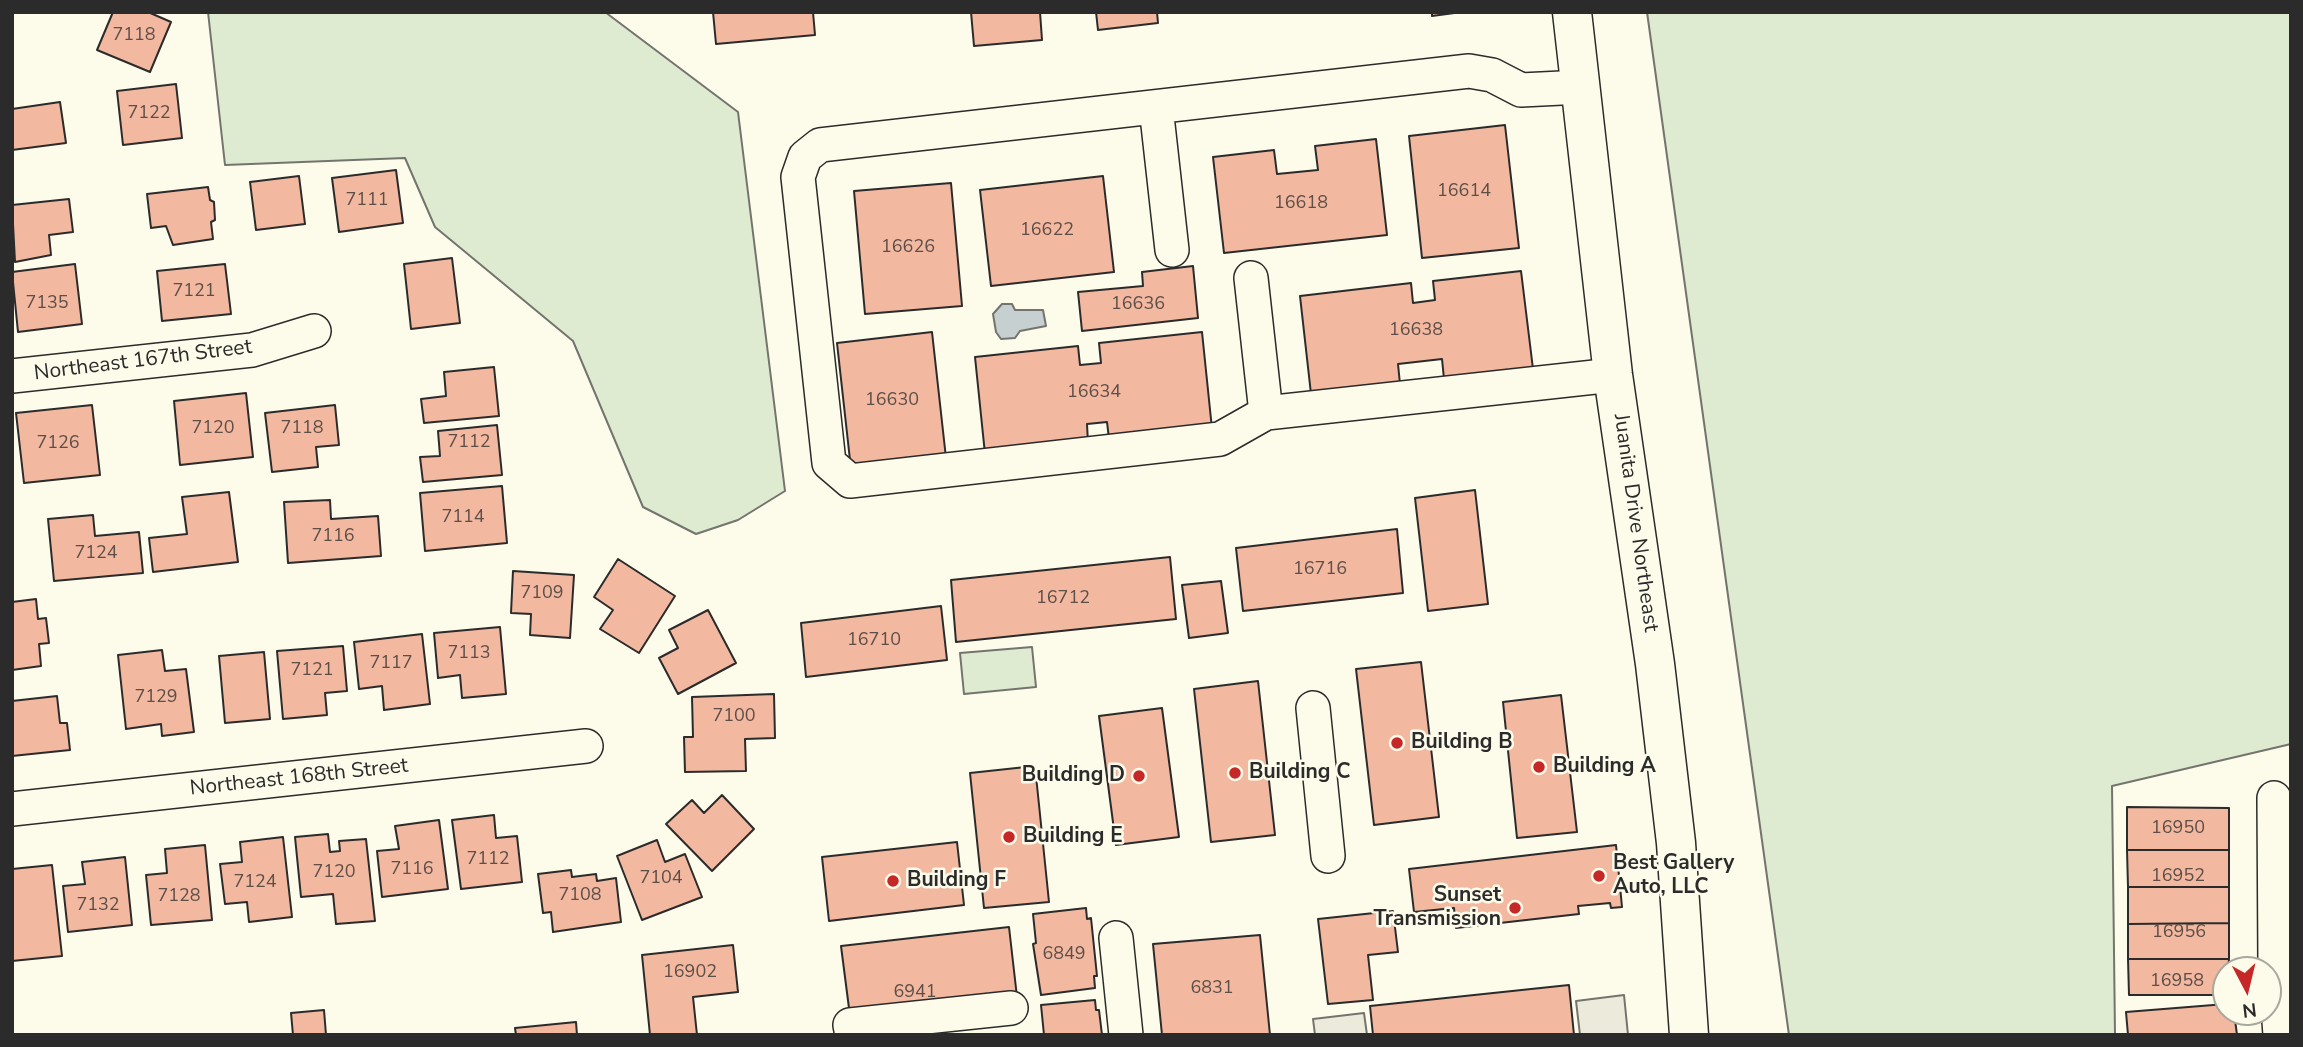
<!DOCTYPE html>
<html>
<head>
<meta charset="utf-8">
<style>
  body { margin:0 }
  #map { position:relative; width:2303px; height:1047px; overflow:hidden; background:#fdfbea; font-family:"Nunito Sans",sans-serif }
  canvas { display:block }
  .frame { position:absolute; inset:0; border:14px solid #2b2b2b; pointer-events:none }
  .north { position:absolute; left:2212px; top:956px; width:70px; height:70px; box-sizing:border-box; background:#fdfbea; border:2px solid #a9a89e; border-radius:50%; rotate:173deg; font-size:19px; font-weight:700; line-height:28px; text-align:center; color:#2b2b2b }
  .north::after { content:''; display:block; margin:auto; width:24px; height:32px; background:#c62828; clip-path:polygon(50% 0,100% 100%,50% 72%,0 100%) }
</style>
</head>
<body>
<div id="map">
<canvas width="2303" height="1047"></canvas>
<div class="frame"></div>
<div class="north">N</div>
</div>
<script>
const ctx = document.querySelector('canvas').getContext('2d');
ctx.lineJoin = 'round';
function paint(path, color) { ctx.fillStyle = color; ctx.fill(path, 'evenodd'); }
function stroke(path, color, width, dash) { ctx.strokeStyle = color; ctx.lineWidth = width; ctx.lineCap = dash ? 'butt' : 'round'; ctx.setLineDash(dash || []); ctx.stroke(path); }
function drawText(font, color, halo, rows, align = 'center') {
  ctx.font = font + ' "Nunito Sans",sans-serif'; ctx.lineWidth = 5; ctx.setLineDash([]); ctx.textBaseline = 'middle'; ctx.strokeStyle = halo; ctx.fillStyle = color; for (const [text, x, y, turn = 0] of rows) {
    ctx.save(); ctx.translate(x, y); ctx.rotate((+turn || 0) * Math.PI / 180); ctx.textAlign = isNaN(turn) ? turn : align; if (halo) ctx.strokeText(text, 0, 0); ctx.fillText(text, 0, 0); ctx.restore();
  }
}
const green = new Path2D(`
  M208 12H605L738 112 785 491 738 520 696 534 643 507 573 341 435 227 405 158 225 165Z
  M1647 12H2291V744L2112 786 2115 1035H1789Z
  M1032 647 1036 687 964 694 960 653Z`);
const parking = new Path2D(`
  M1624 995 1628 1035H1580L1576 1001Z
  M1364 1013 1367 1035H1315L1313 1019Z`);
const water = new Path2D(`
  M1002 304H1012L1015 310H1043L1046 326 1020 331 1015 338 1001 339 996 332 993 314Z`);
const building = new Path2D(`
  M113 12H148L171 22 150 72 97 50Z
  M713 12H813L815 35 716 44Z
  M971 12H1040L1042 40 974 46Z
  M1096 12H1157L1158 23 1098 30Z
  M1432 12H1462L1432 16Z
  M176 84 182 138 123 145 117 91Z
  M60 102 66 143 12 150V109Z
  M1505 125 1519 248 1422 258 1409 136Z
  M1376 139 1387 235 1224 253 1213 157 1274 150 1277 174 1318 170 1315 146Z
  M396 170 403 223 339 232 332 178Z
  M299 176 305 224 256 230 250 182Z
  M1103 176 1114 272 991 286 980 190Z
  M951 183 962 306 865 314 854 191Z
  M208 187 210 200 214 202 215 220 211 222 213 239 173 245 166 226 151 228 147 194Z
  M69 199 73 232 49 235 51 255 15 262 12 205Z
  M452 258 460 323 411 329 404 264Z
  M75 264 82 324 18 332 12 272Z
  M225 264 231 314 162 321 157 271Z
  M1193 266 1198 318 1082 331 1078 292 1143 286 1142 272Z
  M1521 271 1533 369 1444 379 1442 359 1398 364 1400 384 1311 394 1300 296 1411 283 1413 303 1435 300 1433 281Z
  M932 332 946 458 851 469 837 343Z
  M1202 332 1212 429 1109 439 1107 422 1087 424 1088 443 985 454 975 357 1078 346 1080 365 1101 363 1099 343Z
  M494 367 499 416 424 423 421 399 446 396 444 372Z
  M246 393 253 457 180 465 174 401Z
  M92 405 100 475 24 483 16 413Z
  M335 405 339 445 316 447 318 467 272 472 265 413Z
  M497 425 502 475 423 482 420 457 440 456 438 431Z
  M502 486 507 543 425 551 420 493Z
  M1475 490 1488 604 1428 611 1415 498Z
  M229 492 238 562 153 572 149 538 187 534 182 497Z
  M330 500 331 519 378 516 381 556 288 563 284 502Z
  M93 515 95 536 139 532 143 573 54 581 48 519Z
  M1397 529 1403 593 1243 611 1236 548Z
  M1170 557 1176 619 956 642 951 580Z
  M618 559 675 596 639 653 600 629 613 610 594 597Z
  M513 571 574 575 570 638 530 635 531 614 511 613Z
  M1221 581 1228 633 1189 638 1182 585Z
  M36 599 38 619 46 618 49 643 39 644 41 666 12 670V602Z
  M941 606 947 660 806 677 801 623Z
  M708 610 736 663 678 694 659 658 678 648 669 630Z
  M500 627 506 694 462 698 460 675 438 678 434 633Z
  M422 634 430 704 384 710 382 686 359 689 354 642Z
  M343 646 347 691 325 693 327 715 283 719 277 651Z
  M162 650 165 671 186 669 194 732 162 736 161 724 126 729 118 655Z
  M264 652 270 719 225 723 219 656Z
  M1421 662 1439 817 1374 825 1356 669Z
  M1258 681 1275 835 1211 842 1194 689Z
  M774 694 775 738 745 739 746 771 685 772 684 737H693L692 697Z
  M1561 695 1577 832 1517 838 1503 702Z
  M57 696 60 723H67L70 750 12 756V701Z
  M1162 708 1179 837 1116 845 1099 716Z
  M1035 766 1049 902 984 908 970 773Z
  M722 795 754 829 712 871 666 824 692 800 704 813Z
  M2127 807 2229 808V850H2127Z
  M494 815 496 838 517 836 522 882 461 889 452 820Z
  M439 820 448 889 382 897 377 851 399 849 395 826Z
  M328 834 330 852 340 851 339 841 366 839 375 921 336 924 333 894 301 897 295 837Z
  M283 837 292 917 249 922 247 902 225 904 220 864 242 862 240 842Z
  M657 840 665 862 685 854 702 897 642 920 617 856Z
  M957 842 964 905 829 921 822 857Z
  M205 845 212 920 151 925 146 875 167 873 165 849Z
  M1616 845 1622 907 1611 908 1610 903 1578 906 1579 914 1456 928 1454 908 1414 912 1409 869Z
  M2127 850H2229V887H2128Z
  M125 857 132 925 68 932 63 886 85 884 82 862Z
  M52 865 62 956 12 961V869Z
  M571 870 572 877 596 874 597 881 616 878 621 922 553 932 551 912 543 913 538 874Z
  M2128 887H2229V923L2128 924Z
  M1086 908 1087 919 1091 918 1097 976H1094L1095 988 1041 995 1033 944 1036 943 1033 914Z
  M1393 911 1398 952 1368 955 1373 1000 1328 1004 1318 919Z
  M2229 923V959H2128V924Z
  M1009 927 1017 997 850 1016 841 946Z
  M1260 935 1270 1035H1162L1153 944Z
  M733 945 738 992 693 997 697 1035H650L642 955Z
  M2128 959H2229L2226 995H2129Z
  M1569 985 1574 1035H1373L1370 1006Z
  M1095 1000 1096 1010H1099L1102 1035H1044L1041 1005Z
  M2226 1004V1012H2234L2237 1035H2128L2126 1012Z
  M324 1010 326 1035H293L291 1013Z
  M576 1022 577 1035H516L515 1028Z`);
const minor = new Path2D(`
  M1582 87 1521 90 1492 75 1469 71 820 145 805 157 798 177 829 463 850 481 1220 439 1266 413 1613 375
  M1156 107 1172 250
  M1251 278 1266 413
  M12 376 252 350 314 331
  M1313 708 1328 856
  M2274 798 2275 966 2280 1035
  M12 809 586 746
  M1116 938 1126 1035
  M852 1035 850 1025 1011 1008`);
const major = new Path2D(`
  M1572 12 1613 375 1655 664 1676 843 1689 1035`);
const markers = [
  [1397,743,7,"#c62828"],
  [1539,767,7,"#c62828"],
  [1235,773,7,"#c62828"],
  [1139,776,7,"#c62828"],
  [1009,837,7,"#c62828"],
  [1599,876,7,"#c62828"],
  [893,881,7,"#c62828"],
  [1515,908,7,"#c62828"]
];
const numberNames = [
  ["7118",134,36],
  ["7122",149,114],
  ["16614",1464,192],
  ["7111",367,201],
  ["16618",1301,204],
  ["16622",1047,231],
  ["16626",908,248],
  ["7121",194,292],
  ["7135",47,304],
  ["16636",1138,305],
  ["16638",1416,331],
  ["16634",1094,393],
  ["16630",892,401],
  ["7120",213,429],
  ["7118",302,429],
  ["7112",469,443],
  ["7126",58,444],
  ["7114",463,518],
  ["7116",333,537],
  ["7124",96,554],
  ["16716",1320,570],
  ["7109",542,594],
  ["16712",1063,599],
  ["16710",874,641],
  ["7113",469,654],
  ["7117",391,664],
  ["7121",312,671],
  ["7129",156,698],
  ["7100",734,717],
  ["16950",2178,829],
  ["7112",488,860],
  ["7116",412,870],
  ["7120",334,873],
  ["16952",2178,877],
  ["7104",661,879],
  ["7124",255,883],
  ["7108",580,896],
  ["7128",179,897],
  ["7132",98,906],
  ["16956",2179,933],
  ["6849",1064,955],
  ["16902",690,973],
  ["16958",2177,982],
  ["6831",1212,989],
  ["6941",915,993]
];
const streetNames = [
  ["Northeast 167th Street",143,361,-7],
  ["Juanita Drive Northeast",1635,523,82],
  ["Northeast 168th Street",299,778,-6]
];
const poiNames = [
  ["Building B",1411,743],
  ["Building A",1553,767],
  ["Building C",1249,773],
  ["Building D",1125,776,"right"],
  ["Building E",1023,837],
  ["Best Gallery",1613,864],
  ["Auto, LLC",1613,888],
  ["Building F",907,881],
  ["Sunset",1501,896,"right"],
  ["Transmission",1501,920,"right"]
];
paint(green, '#deebd1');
stroke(green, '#74746e', 2);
paint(parking, '#eceadb');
stroke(parking, '#74746e', 2);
paint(water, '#c7d0d0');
stroke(water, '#74746e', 2);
paint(building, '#f2b8a0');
stroke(building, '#2b2b2b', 2);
stroke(minor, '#2b2b2b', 36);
stroke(major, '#2b2b2b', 41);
stroke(minor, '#fdfbea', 33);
stroke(major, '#fdfbea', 38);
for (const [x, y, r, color] of markers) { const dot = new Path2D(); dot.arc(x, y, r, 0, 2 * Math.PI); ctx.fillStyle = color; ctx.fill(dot); stroke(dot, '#fdfbea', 2.5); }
drawText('18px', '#5d4e48', null, numberNames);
drawText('21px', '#2b2b2b', '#fdfbea', streetNames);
drawText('bold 21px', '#2b2b2b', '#fdfbea', poiNames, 'left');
</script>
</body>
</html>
